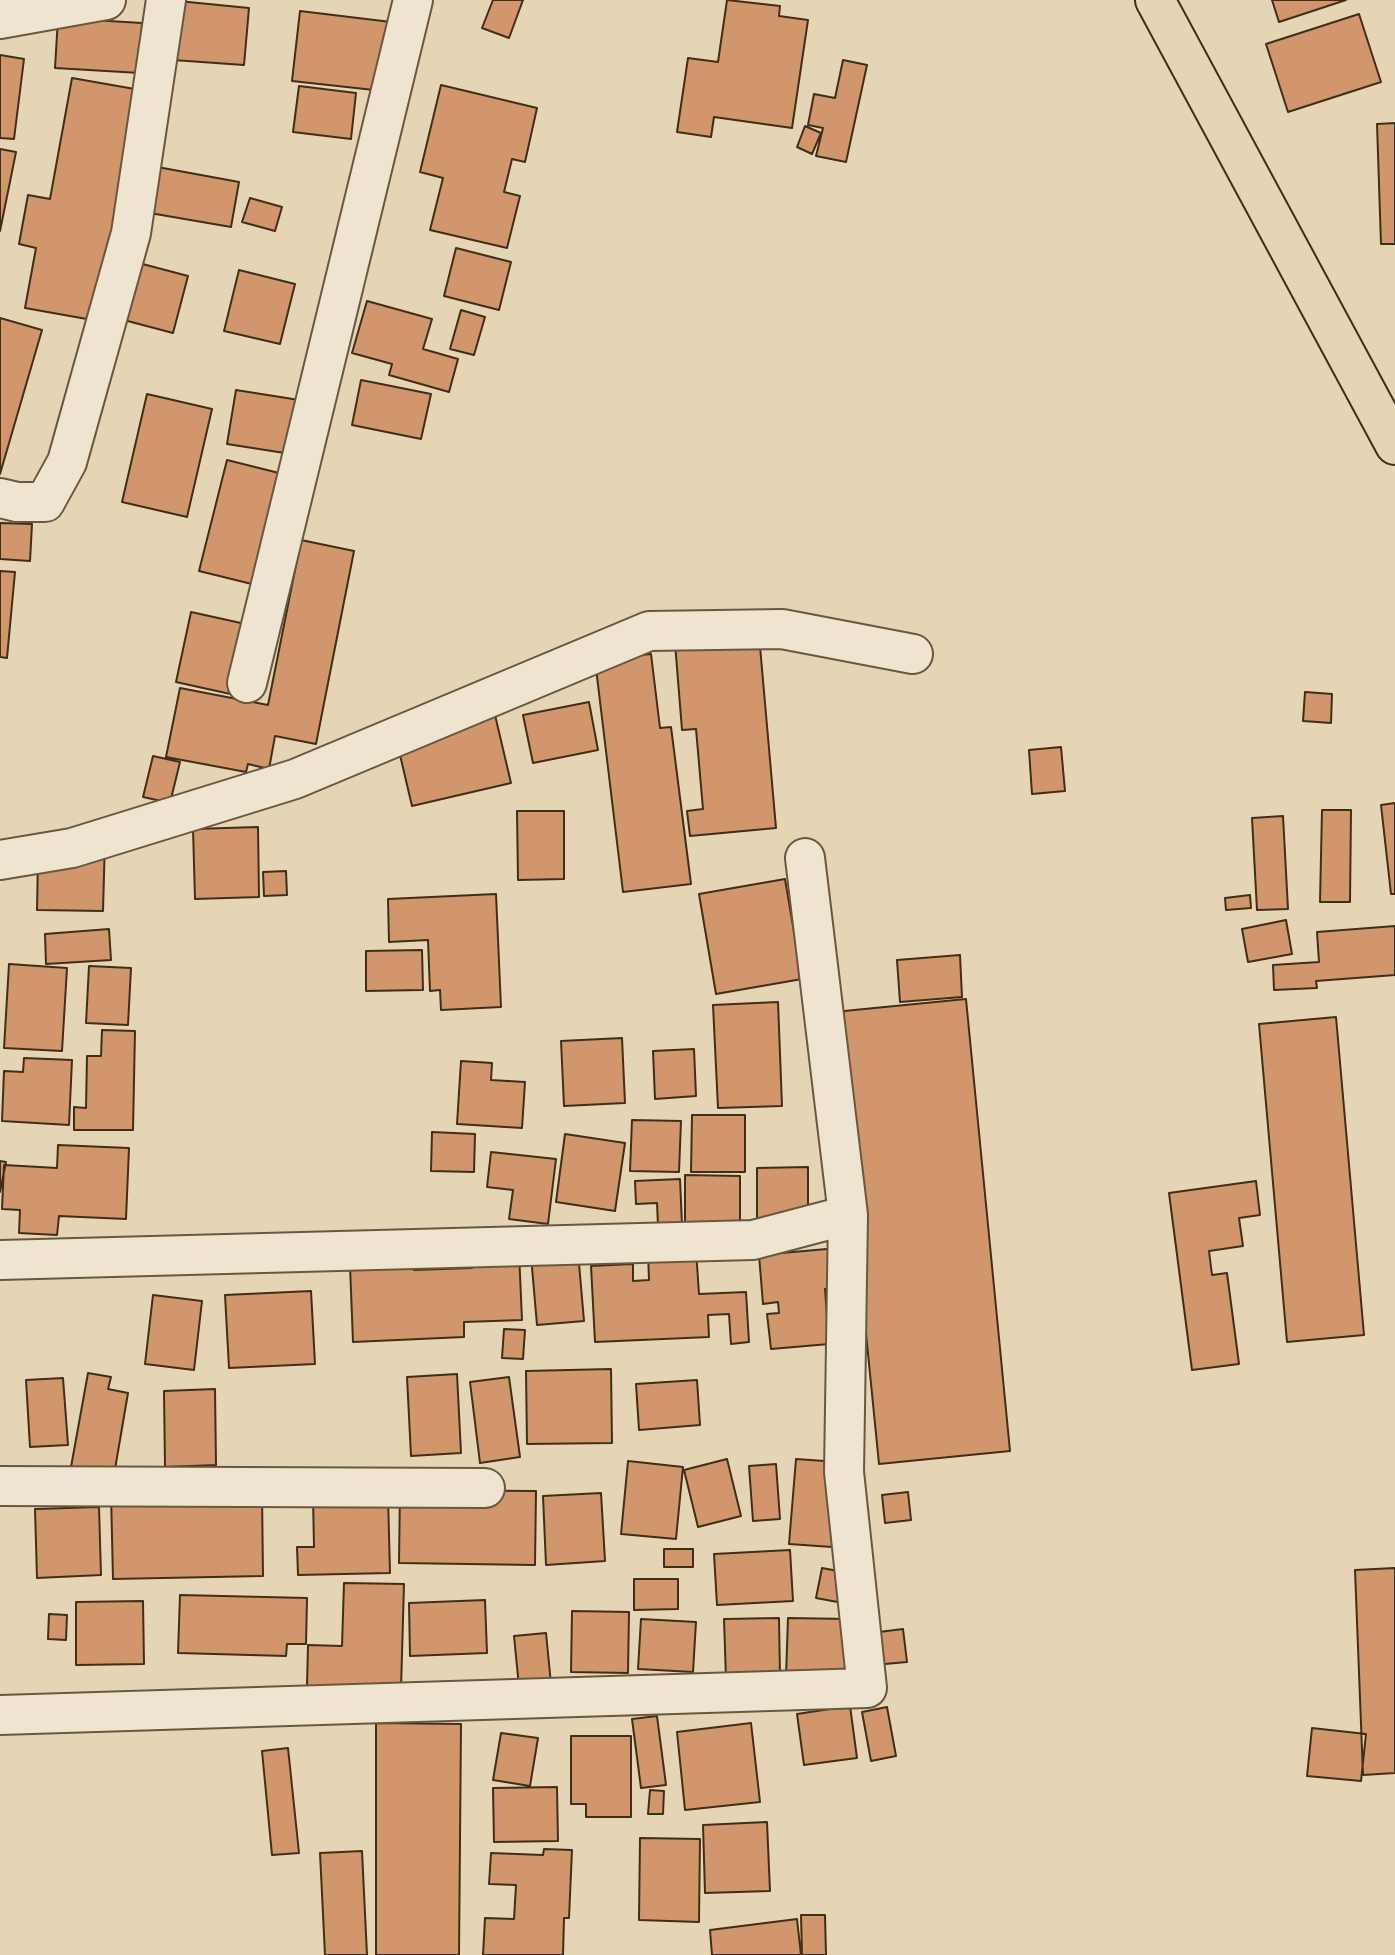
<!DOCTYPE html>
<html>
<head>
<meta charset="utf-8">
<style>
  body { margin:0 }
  canvas { display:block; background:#e5d5b5 }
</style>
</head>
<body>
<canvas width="1395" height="1955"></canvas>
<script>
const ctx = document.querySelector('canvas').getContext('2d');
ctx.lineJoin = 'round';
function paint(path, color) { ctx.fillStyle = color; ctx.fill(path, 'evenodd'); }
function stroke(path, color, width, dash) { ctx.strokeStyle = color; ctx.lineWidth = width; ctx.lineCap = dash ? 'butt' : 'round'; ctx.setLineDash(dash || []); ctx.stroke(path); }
const building = new Path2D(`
  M493 0H523L509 38 482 28Z
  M727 0 780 6 779 16 808 20 792 128 714 117 711 137 677 132 688 58 718 62Z
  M1272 0H1346L1279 22Z
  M178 1 249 8 244 65 173 60Z
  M300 11 391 22 383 91 292 81Z
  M1359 14 1381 82 1288 112 1266 44Z
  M58 18 142 23 140 73 55 68Z
  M0 55 24 59 14 139 0 138Z
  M843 60 867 65 846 162 816 156 823 128 808 125 814 94 835 98Z
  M72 78 146 91 98 321 25 308 36 248 19 244 28 195 50 199Z
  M441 85 537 108 525 162 512 159 504 192 520 196 507 248 430 230 443 178 420 172Z
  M299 86 356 93 351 139 293 132Z
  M1395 123V244H1381L1377 124Z
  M805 126 821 133 812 154 797 147Z
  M0 149 16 152 0 231Z
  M152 166 239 182 231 227 144 212Z
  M250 198 282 207 275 231 242 222Z
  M456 248 511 262 499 310 444 296Z
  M135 262 188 276 173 333 120 319Z
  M239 270 295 284 280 344 224 331Z
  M367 301 432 319 423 349 458 359 449 392 389 375 392 364 352 353Z
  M461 310 485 317 474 355 450 349Z
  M0 318 42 330 0 474Z
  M361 380 431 394 421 439 352 425Z
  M236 390 299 400 291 454 227 444Z
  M147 394 212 409 187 517 122 502Z
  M227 460 287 475 260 586 199 571Z
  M0 523 32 524 30 561 0 559Z
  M301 540 354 551 316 744 275 736 269 769 248 764 246 772 166 757 180 688 268 705Z
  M0 571 15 572 7 658 0 657Z
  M191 612 250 625 235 695 176 682Z
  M759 635 776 828 690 836 687 811 703 809 696 729 682 730 675 643Z
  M651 654 660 728 671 727 691 884 623 892 595 660Z
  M1305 692 1332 694 1331 723 1303 721Z
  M589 702 598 750 533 763 523 715Z
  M495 715 511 783 412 806 396 738Z
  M1061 747 1065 791 1032 794 1029 750Z
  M153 756 180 762 170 803 143 797Z
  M1395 803V894H1391L1381 805Z
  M1322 810H1351L1350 902H1320Z
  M517 811H564V879L518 880Z
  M1283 816 1288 909 1257 910 1252 818Z
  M258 827 259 897 195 899 193 829Z
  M105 839 103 911 37 910 38 858Z
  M286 871 287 895 264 896 263 872Z
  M785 879 802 979 716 994 699 894Z
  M496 894 501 1007 441 1010 440 990 430 991 428 940 389 942 388 899Z
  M1250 895 1251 908 1226 910 1225 898Z
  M1286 920 1292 954 1248 962 1242 929Z
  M1395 926V975L1316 981 1317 988 1274 990 1273 965 1319 962 1317 932Z
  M109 929 111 960 46 964 45 934Z
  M422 950 423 990 366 991V951Z
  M960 955 962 997 900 1002 897 960Z
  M9 964 67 968 62 1051 4 1048Z
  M89 966 131 968 128 1025 86 1023Z
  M966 999 1010 1451 879 1464 834 1012Z
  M778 1002 782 1106 718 1108 713 1005Z
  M1336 1017 1364 1335 1287 1342 1259 1024Z
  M102 1030 135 1031 133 1130H74V1107L86 1108 87 1056H101Z
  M622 1038 625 1103 564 1106 561 1041Z
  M694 1049 696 1096 655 1099 653 1051Z
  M24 1058 72 1060 69 1125 2 1121 4 1071 23 1072Z
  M461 1061 492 1063 491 1080 525 1082 522 1128 457 1124Z
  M692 1115H745V1172H691Z
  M632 1120 681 1121 679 1172 630 1171Z
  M432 1132 475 1134 474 1172 431 1171Z
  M565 1134 625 1143 615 1211 556 1202Z
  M58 1145 129 1148 126 1219 59 1216 57 1235 19 1233 20 1210 2 1209 4 1165 57 1168Z
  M491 1152 556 1159 548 1224 509 1219 513 1190 487 1187Z
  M0 1161 6 1162 0 1192Z
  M808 1167V1221L757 1222V1168Z
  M685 1175 740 1176V1222H685Z
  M680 1179 682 1225 658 1226 657 1203 636 1204 635 1181Z
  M1256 1181 1260 1215 1239 1218 1243 1246 1209 1251 1212 1275 1227 1273 1239 1364 1192 1370 1169 1193Z
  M838 1248 841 1287 825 1289 829 1344 771 1349 767 1314 779 1313 778 1302 763 1304 759 1255Z
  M696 1250 699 1294 746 1292 749 1342 731 1344 729 1314 708 1315 709 1337 595 1342 591 1266 633 1264V1281L649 1280 648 1253Z
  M519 1252 522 1320 464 1322V1337L353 1342 350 1266 413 1263 414 1270 472 1268V1254Z
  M578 1252 584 1321 537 1325 531 1256Z
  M311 1291 315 1364 229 1368 225 1295Z
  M153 1295 202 1301 194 1370 145 1364Z
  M504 1329 525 1330 523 1359 502 1358Z
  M611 1369 612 1443 527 1444 526 1371Z
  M88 1373 111 1377 108 1389 128 1393 114 1475 71 1467Z
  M457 1374 461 1453 411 1456 407 1377Z
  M509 1377 520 1457 480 1463 470 1382Z
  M63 1378 68 1445 30 1447 26 1380Z
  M697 1380 700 1425 639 1430 636 1384Z
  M215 1389 216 1465 165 1467 164 1391Z
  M727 1459 741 1516 698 1527 684 1470Z
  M796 1459 839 1462 832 1547 789 1544Z
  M628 1461 683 1467 676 1539 621 1534Z
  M776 1464 780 1519 753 1521 749 1466Z
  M400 1490 536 1491 535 1565 399 1563Z
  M262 1492 263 1576 113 1579 111 1494Z
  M908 1492 911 1520 885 1523 882 1495Z
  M601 1493 605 1561 546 1565 543 1496Z
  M388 1496 390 1573 298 1575 297 1547H314L313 1498Z
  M99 1507 101 1575 37 1578 35 1509Z
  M664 1549H693V1567H664Z
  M790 1550 793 1601 717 1605 714 1554Z
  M822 1568 849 1573 843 1603 816 1598Z
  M1395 1568V1773L1363 1775 1355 1570Z
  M634 1579H678V1609L634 1610Z
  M344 1583 404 1584 401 1689 307 1686 308 1645 342 1646Z
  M180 1595 307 1598 306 1644H287L286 1656 178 1653Z
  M485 1600 487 1653 410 1656 409 1603Z
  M143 1601 144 1664 76 1665V1602Z
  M572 1611 629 1612 628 1673 571 1672Z
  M49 1614 67 1615 66 1640 48 1639Z
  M779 1618 780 1677 726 1679 724 1619Z
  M788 1618 849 1619 848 1678 786 1676Z
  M641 1619 696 1622 693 1672 638 1669Z
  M903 1629 907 1662 874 1665 871 1633Z
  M546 1633 551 1684 519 1687 514 1636Z
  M850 1706 857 1758 804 1765 797 1714Z
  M887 1707 896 1756 871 1761 862 1712Z
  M657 1716 666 1785 641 1788 632 1719Z
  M376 1723 461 1724 459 1955H376Z
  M751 1723 760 1802 685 1810 677 1732Z
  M1312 1728 1366 1734 1361 1781 1307 1776Z
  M501 1733 538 1738 530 1786 493 1780Z
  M571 1736H631V1817H586V1804H571Z
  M288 1748 299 1853 272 1855 262 1751Z
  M557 1787 558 1841 494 1842 493 1788Z
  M650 1790 664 1791 663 1814H648Z
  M767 1822 770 1891 705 1893 703 1825Z
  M640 1838 700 1839 699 1922 639 1920Z
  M544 1849 572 1850 569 1918H564L563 1955H483L485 1918 514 1919 516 1885 489 1884 491 1853 543 1855Z
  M362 1851 367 1955H325L320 1853Z
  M801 1915H825L826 1955H802Z
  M797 1919 801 1955H712L710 1930Z`);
const minor = new Path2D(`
  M0 19 106 0
  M0 498 17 502H45L67 462 131 233 166 0
  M247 683 413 0
  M0 860 72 848 295 779 649 631 782 629 913 654
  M0 1260 753 1240 848 1215
  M0 1486 485 1488
  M0 1715 867 1688 844 1472 848 1215 805 858`);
const major = new Path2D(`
  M1155 0 1395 445`);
paint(building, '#d2966d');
stroke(building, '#402e18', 2);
stroke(minor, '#69583f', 42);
stroke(major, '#402e18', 42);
stroke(minor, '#eee4cf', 38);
stroke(major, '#e5d5b5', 38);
</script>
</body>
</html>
